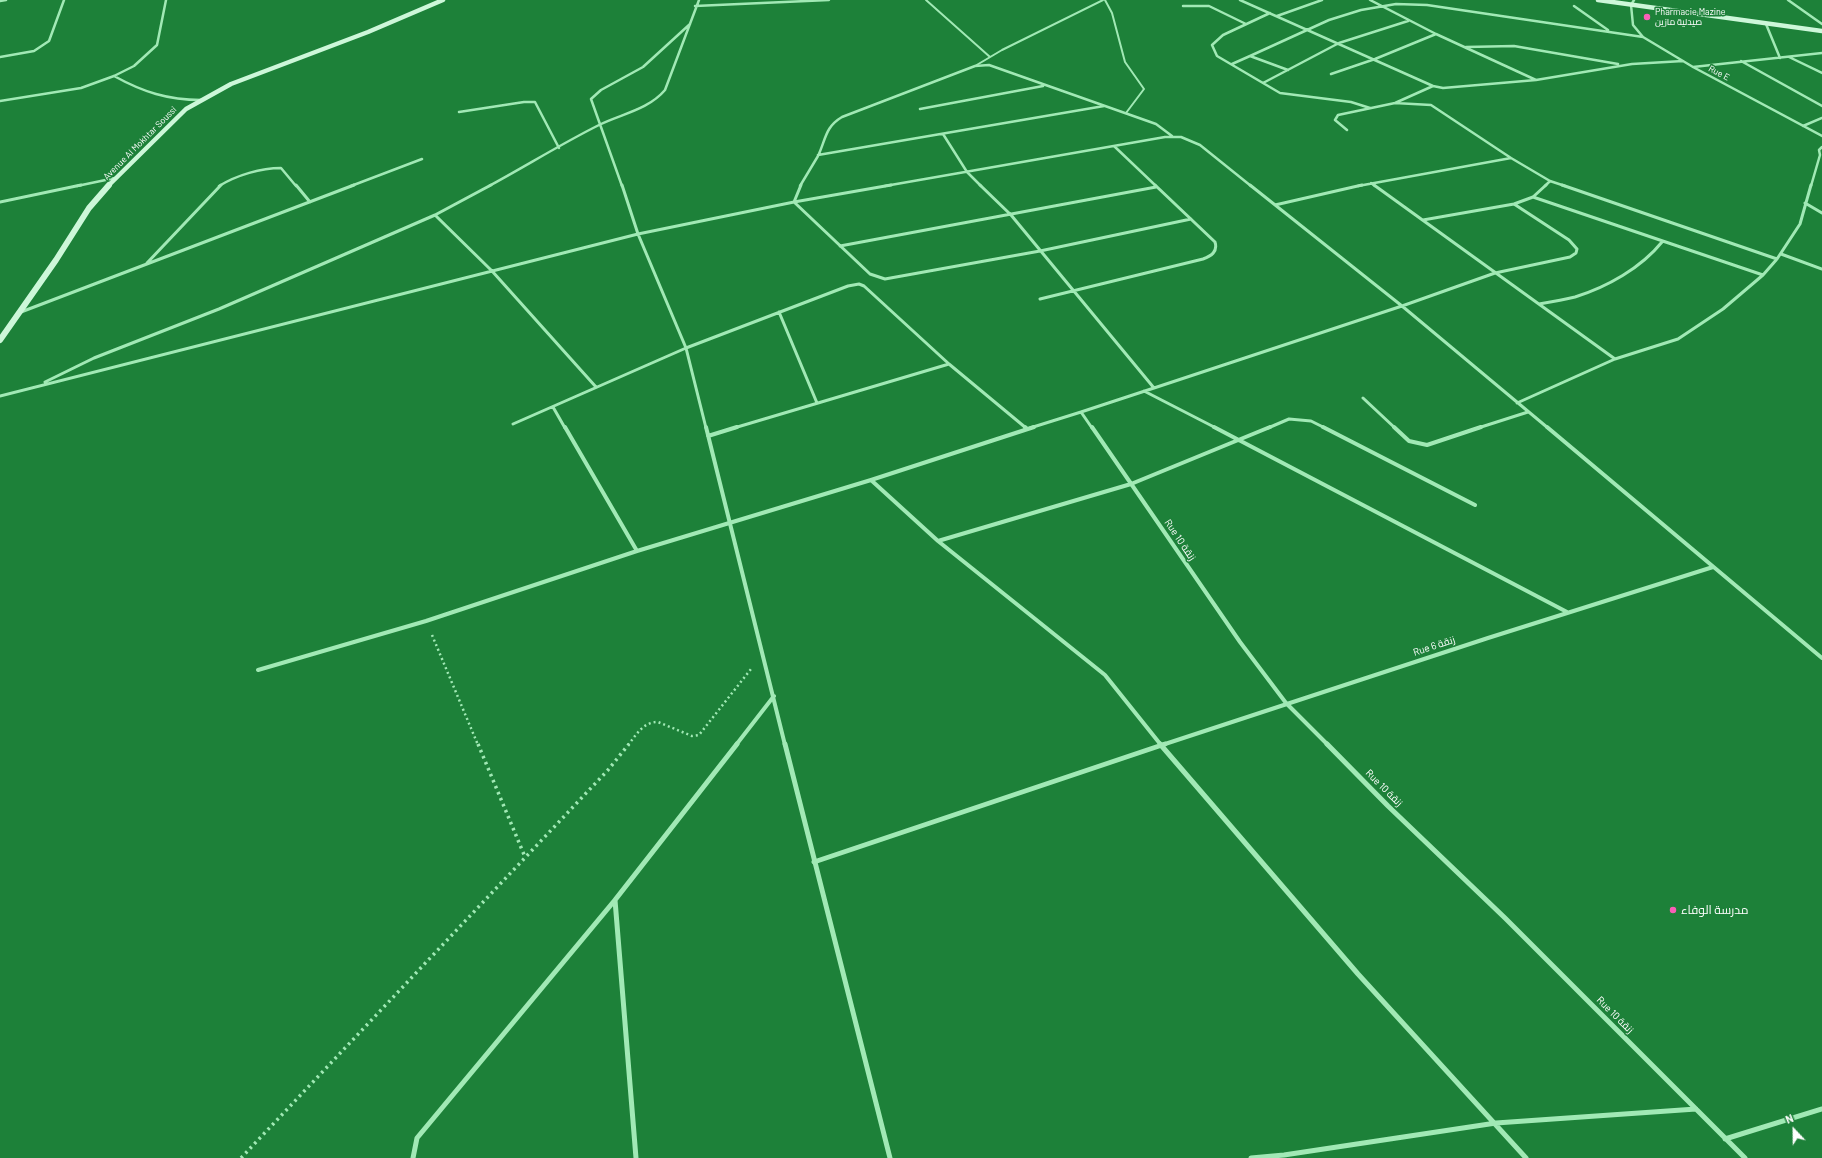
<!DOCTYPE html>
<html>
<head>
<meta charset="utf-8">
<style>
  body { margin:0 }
  #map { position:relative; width:1822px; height:1158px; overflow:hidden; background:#1d8139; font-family:Barlow,sans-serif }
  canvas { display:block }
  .north { position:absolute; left:1774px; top:1110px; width:40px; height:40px; -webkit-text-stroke:3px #1d8139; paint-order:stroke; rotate:338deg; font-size:11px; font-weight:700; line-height:16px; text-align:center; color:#fff }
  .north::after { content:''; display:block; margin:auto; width:14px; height:18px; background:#fff; clip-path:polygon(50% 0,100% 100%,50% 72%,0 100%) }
</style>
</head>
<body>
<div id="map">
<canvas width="1822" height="1158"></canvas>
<div class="north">N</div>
</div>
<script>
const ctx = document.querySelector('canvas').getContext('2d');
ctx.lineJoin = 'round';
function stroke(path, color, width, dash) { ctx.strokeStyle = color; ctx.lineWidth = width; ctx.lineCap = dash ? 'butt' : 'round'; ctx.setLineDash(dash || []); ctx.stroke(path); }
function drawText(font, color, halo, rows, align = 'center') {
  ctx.font = font + ' Barlow,Cairo,sans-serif'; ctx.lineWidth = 3; ctx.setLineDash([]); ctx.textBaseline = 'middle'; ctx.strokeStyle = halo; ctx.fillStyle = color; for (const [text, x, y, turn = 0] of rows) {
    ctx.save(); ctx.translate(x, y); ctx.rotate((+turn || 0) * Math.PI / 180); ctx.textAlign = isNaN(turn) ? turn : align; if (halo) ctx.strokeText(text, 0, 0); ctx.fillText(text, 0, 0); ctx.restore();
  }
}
const pathFar1 = new Path2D(`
  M432 635 478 745
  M628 745C637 734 643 722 658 722L692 736 699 735 751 669`);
const path = new Path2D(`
  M478 744 525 857
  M241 1158 608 770 629 744`);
const lane = new Path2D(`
  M926 0 990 57
  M1105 0 1112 13 1125 62 1144 89 1126 113
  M975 66 1002 50 1103 0`);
const streetFar3 = new Path2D(`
  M1240 0 1433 86 1443 88 1536 80 1632 64 1683 61
  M1370 0 1436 34 1536 80
  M1634 0 1631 5 1633 25 1643 37 1693 67 1822 136
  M1788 0 1822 24
  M0 1 6 0
  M695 6 829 0
  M1183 6H1209L1246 24
  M1574 6 1608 30
  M1270 13 1223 35 1212 45 1217 56 1280 93 1351 102 1370 108
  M1277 16 1322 0
  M1766 24 1780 58
  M1466 47 1514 46 1618 64
  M0 57 34 51 49 41 64 0
  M1789 57 1822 73
  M1741 61 1822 106
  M1232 64 1250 56
  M1693 67 1822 53
  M1288 70 1250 56 1329 20 1361 10 1396 4 1427 5 1643 37
  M1331 74 1375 59 1436 34
  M114 76C143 92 168 100 201 100
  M1263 83 1339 43 1408 21
  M0 101 81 88 114 76 134 66 157 45 166 0
  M1395 103 1431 105 1511 158
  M920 109 1043 86
  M459 112 524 102H535L559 148
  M1803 126 1822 118
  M1347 130 1335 120 1338 115 1395 103 1433 86
  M943 134 967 172 981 186
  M1114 146 1156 186
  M818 155 1104 106
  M1371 183 1375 186
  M77 186 115 178
  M219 186C237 175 261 168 281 168L296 186
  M351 186 422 159
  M489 186C526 166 561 144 599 125 621 114 648 110 665 90L699 0
  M622 186 591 99 601 90 643 67 690 24
  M800 186C806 176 812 166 818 156 826 139 825 127 842 117L975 66 989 65 1156 124 1172 136
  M885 186 1165 137H1181L1200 145 1251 186
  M1358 186 1511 158 1550 181 1565 186
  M1545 186 1550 181
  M1811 186 1820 155 1819 150 1822 147`);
const streetFar2 = new Path2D(`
  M296 185 310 202
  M622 185 638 234 686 348 706 428
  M801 185 794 202 870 274 885 279 1040 251 1191 219
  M980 185 1011 215 1154 388 1402 306 1495 273 1570 257 1576 253 1577 249 1569 240 1514 204
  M1250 185 1402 306 1548 428
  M1374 185 1615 359
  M1562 185 1777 259
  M1533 197 1763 275
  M0 202 81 185
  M1805 203 1822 213
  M1275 205 1362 185
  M435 215 492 271 596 387
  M1423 220 1514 204 1533 197 1546 185
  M840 246 1156 187
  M1781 254 1822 269
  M147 263 221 185
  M1040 299 1203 259C1211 256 1218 252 1215 242L1155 185
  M1539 304C1551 302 1563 300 1575 297 1607 287 1641 268 1662 242
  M21 312 354 185
  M779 312 817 403
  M45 382 94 358 219 309 435 215 491 185
  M1144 391 1216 428
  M0 396 638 234 794 202 891 185
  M1363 398 1395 428
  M1517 403 1615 359 1678 339 1723 309 1763 275 1777 259 1800 224 1811 185
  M553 407 565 428
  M1081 412 1154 388
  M513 424 686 348 848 286 859 284 864 286 949 364 1026 428
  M734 428 949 364
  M1030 428 1081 412 1092 428
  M1268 428 1289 419 1311 421 1325 428
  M1478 428 1528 412`);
const streetFar1 = new Path2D(`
  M565 427 637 551
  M706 427 785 745
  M1025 427 1027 429
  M1092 427 1240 642 1286 703 1328 745
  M1214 427 1567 612
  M1323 427 1475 505
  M1394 427 1409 441 1427 445 1481 427
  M1547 427 1822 658
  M708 436 737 427
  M871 480 938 541 1105 675 1161 745
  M938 541 1131 484 1270 427
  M258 670 426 621 637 551 871 480 1034 427
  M736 745 774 696
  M1162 745 1488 638 1713 567`);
const street = new Path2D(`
  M785 744 890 1158
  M1160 744 1358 974 1526 1158
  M1327 744 1388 806 1505 918 1745 1158
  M814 862 1165 744
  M1725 1139 1822 1109
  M413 1158 417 1138 615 900
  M636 1158 615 900 737 744
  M1251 1158 1284 1155 1496 1123 1696 1109`);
const secondaryFar1 = new Path2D(`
  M1598 0 1822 31
  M108 186 186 109 231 84 368 32 443 0`);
const secondary = new Path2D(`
  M0 340 56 260 89 208 109 185`);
const markers = [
  [1647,17,4,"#f95fb7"],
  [1673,910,4,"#f95fb7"]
];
const farPoinames = [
  ["Pharmacie Mazine",1655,12],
  ["صيدلية مازين",1655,22]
];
const farStreetnames = [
  ["Rue E",1719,73,28],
  ["Avenue Al Mokhtar Soussi",140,143,-45]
];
const streetNames = [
  ["Rue 10 زنقة",1180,540,56],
  ["Rue 6 زنقة",1434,646,-18],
  ["Rue 10 زنقة",1384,788,45],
  ["Rue 10 زنقة",1615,1015,45]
];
const nearPoinames = [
  ["مدرسة الوفاء",1681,910]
];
stroke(pathFar1, '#a1e9b5', 2.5, [2, 3]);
stroke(path, '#a1e9b5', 3.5, [2.5, 4]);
stroke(lane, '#a1e9b5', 2);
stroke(streetFar3, '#a1e9b5', 2.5);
stroke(streetFar2, '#a1e9b5', 3);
stroke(streetFar1, '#a1e9b5', 4);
stroke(street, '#a1e9b5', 5);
stroke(secondaryFar1, '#cdf7d9', 4.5);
stroke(secondary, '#cdf7d9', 6);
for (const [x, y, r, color] of markers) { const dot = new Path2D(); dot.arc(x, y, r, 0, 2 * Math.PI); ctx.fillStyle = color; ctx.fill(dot); stroke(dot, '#1d8139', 1.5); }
drawText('9px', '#fff', '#1d8139', farPoinames, 'left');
drawText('9px', '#fff', '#1d8139', farStreetnames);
drawText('10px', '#fff', '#1d8139', streetNames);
drawText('12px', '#fff', '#1d8139', nearPoinames, 'left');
</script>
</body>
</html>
